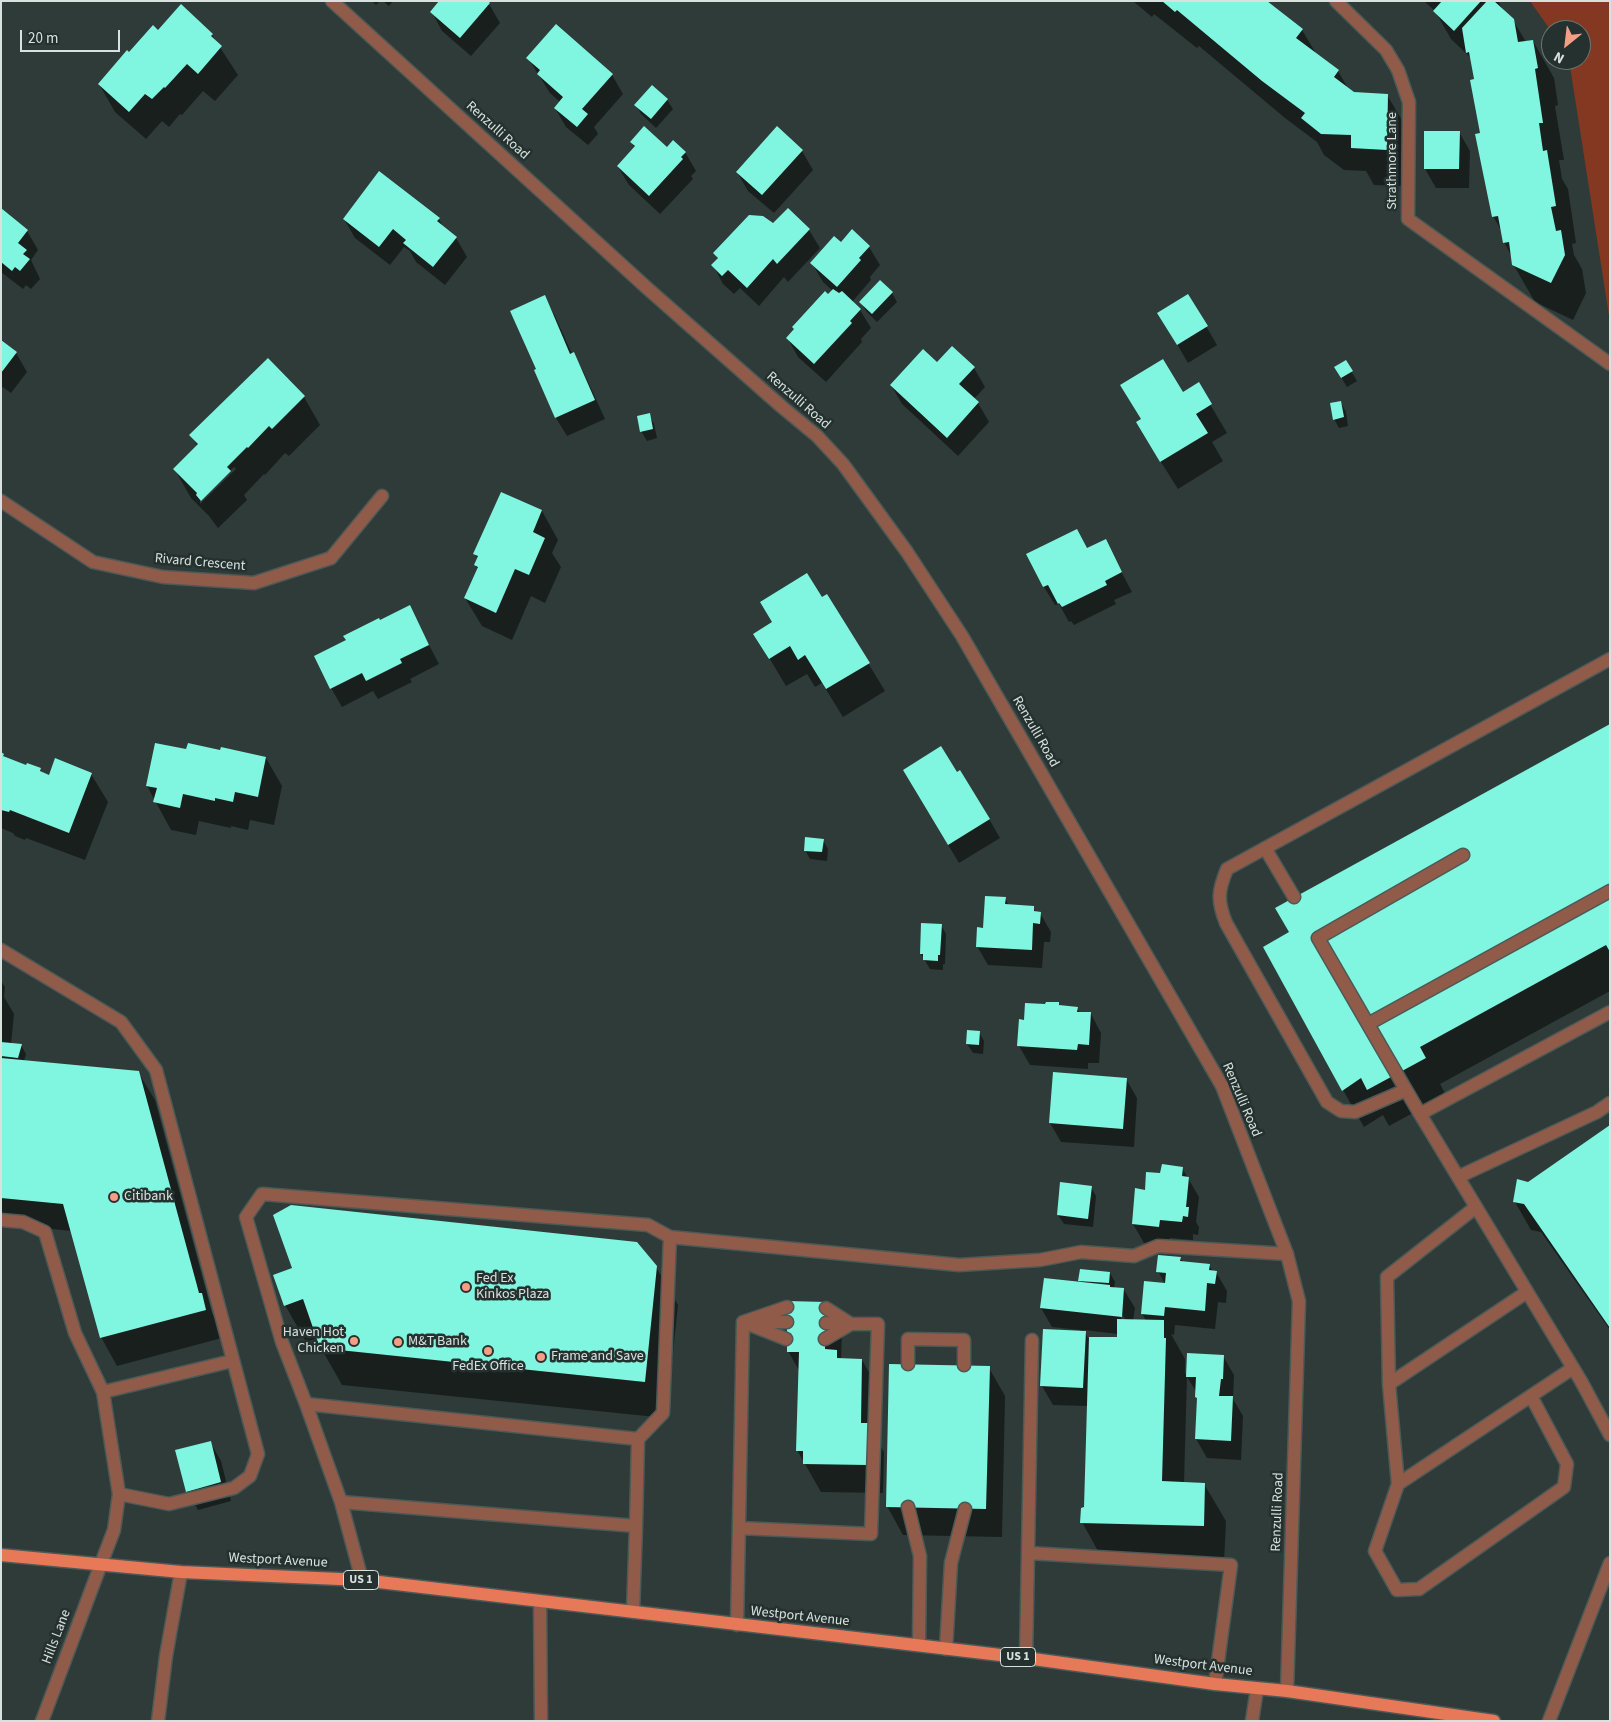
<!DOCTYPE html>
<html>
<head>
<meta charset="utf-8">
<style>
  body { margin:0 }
  #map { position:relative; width:1611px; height:1722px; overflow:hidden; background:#2e3b38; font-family:"Source Sans 3",sans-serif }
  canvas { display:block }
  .frame { position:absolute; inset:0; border:2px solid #d9e1df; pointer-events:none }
  .north { position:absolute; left:1541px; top:20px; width:50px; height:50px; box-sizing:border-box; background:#24312e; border:1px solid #6c7775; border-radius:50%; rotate:209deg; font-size:14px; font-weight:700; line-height:20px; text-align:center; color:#d9e1df }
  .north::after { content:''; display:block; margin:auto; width:18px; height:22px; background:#f39f86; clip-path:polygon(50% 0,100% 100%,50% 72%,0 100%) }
  .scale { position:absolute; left:20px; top:30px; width:100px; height:22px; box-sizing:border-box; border:2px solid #d9e1df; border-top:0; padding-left:6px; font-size:15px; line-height:18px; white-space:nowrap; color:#d9e1df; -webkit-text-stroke:4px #24312e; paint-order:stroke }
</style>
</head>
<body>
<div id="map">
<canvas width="1611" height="1722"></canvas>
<div class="frame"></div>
<div class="north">N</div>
<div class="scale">20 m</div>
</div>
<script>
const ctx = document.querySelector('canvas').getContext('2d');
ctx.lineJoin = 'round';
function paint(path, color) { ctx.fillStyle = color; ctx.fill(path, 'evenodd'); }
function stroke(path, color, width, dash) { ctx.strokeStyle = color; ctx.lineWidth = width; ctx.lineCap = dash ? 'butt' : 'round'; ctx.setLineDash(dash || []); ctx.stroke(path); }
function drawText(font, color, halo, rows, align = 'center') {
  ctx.font = font + ' "Source Sans 3",sans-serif'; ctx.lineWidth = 5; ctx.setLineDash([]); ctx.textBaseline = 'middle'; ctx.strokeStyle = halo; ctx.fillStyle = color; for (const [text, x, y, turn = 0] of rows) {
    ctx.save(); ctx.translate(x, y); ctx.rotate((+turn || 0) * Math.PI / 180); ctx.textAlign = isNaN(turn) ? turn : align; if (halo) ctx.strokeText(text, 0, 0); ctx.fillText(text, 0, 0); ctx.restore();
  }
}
const green = new Path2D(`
  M1530 1H1610V322L1569 60H1581V30H1551V31Z`);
const shadow = new Path2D(`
  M372 1H380L376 5Z
  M383 1H393L389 6Z
  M1133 1H1265L1302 30 1317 55 1338 71 1349 90 1353 93 1387 95 1409 132 1408 186 1374 185 1366 171 1344 170 1324 155 1317 142 1285 118 1199 46 1197 48 1154 14 1152 17Z
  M1424 1H1498L1504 12 1513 20 1526 42 1533 41 1554 78 1558 105 1555 106 1564 160H1559L1562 179 1568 189 1576 243 1572 244 1574 255 1582 269 1586 293 1573 320 1535 302 1513 264 1512 257 1504 242 1502 232 1493 216 1471 58 1451 39 1435 11Z
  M489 4 500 23 471 56 442 31 432 12Z
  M181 6 212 35 238 75 215 101 203 91 182 115 180 114 169 127 162 121 146 139 115 112 99 84 129 53 158 31Z
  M528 58 612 75 623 94 594 127 598 134 588 145 566 127 555 108 560 102 550 93Z
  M652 87 667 100 673 109 656 128 641 114 636 105Z
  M777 128 802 151 813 170 774 213 748 191 737 172Z
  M1459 132 1470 151 1469 188H1436L1425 169Z
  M631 142 685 152 696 171 691 176 693 179 660 214 629 185 618 167 635 148Z
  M1 209 27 231 38 250 31 260 40 279 31 289 26 285 23 289 1 272Z
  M344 219H439L444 229 456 238 467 257 445 285 416 262 410 251 404 247 390 265 355 238Z
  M773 225 809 230 820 248 788 282 784 277 759 306 740 288 734 294 723 284 713 265 718 260 715 253Z
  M841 244 869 247 880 265 870 277 871 280 852 302 860 310 871 328 861 339 862 342 826 382 798 357 788 339 833 291 823 282 812 263Z
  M892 293 897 302 877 322 866 311 861 302Z
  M1188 295 1217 345 1188 363 1159 313Z
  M544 297 555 316 572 354H573L584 373 605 419 567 436 556 418 535 371 538 370Z
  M1 342 16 353 27 372 11 393 1 386Z
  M952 348 974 368 985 387 974 399 978 403 989 422 958 456 902 404 891 385 937 364Z
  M1345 361 1357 381 1347 387 1335 367Z
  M1198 384 1227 433 1212 442 1223 461 1178 489 1154 451 1182 393Z
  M304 397 320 425 289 456 285 453 265 475 264 474 244 495 247 500 218 528 209 516 191 498 175 470 198 447 191 435ZM234 467 236 469 200 504V500Z
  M1341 403 1346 412 1348 426 1339 428 1334 419Z
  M649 415 654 424 657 438 647 441 641 431Z
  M501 493 542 511 558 540 552 553 561 567 545 603 531 596 512 640 482 626 465 598 478 570 475 565 478 559 475 554Z
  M1105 541 1132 592 1114 600 1116 604 1074 625 1071 621 1069 622 1059 604 1055 605 1044 587 1087 549Z
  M822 599 868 663 885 691 843 717 822 683 815 687 807 674 786 686 755 634Z
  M409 607 439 664 410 679 412 682 378 699 373 691 342 707 331 688 347 641Z
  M1610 725V991L1440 1084 1446 1095 1389 1126 1383 1115 1364 1127 1343 1090 1290 933Z
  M187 751 222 752 266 758 282 786 274 825 250 820 248 830 231 826V828L199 821 196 835 171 830 147 786Z
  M1 754 6 759 26 767 40 769 42 773 50 776 91 774 108 802 85 860 26 838 25 840 15 836 13 833 1 828Z
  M956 773 989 819 1000 838 959 863 915 790Z
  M823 840 828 849 827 861 810 859 805 850Z
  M1005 898 1009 906 1033 907 1036 912 1040 913 1051 932 1050 942H1044L1042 968 988 965 977 946 984 929Z
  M941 925 946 934 945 964H943V970L930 969 921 954Z
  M1 981 5 987 4 997 14 1014 11 1044 21 1045 26 1054 24 1061 138 1072 155 1100 212 1313 218 1322 222 1338 117 1366 101 1337 72 1231 1 1224Z
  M1027 1004H1059L1061 1007 1077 1008 1080 1013 1091 1014 1101 1033 1099 1063H1088V1069L1030 1065 1019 1046 1026 1021Z
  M979 1032 984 1041 983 1054 973 1053 967 1044Z
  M1054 1074 1126 1079 1137 1098 1134 1147 1061 1142 1050 1123Z
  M1610 1127V1330L1541 1232 1531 1230 1515 1202 1528 1183Z
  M1182 1168 1199 1197 1196 1222 1199 1227 1198 1235 1193 1234V1240L1170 1238 1169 1245 1144 1243 1133 1224 1136 1190 1146 1191 1162 1175Z
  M1091 1187 1096 1196 1093 1227 1064 1224 1058 1215Z
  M1180 1258 1183 1262 1209 1265 1213 1272H1216L1227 1291 1226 1303 1218 1302 1215 1329 1175 1325 1174 1335 1171 1334 1185 1359V1373L1187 1376 1184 1483 1204 1484 1226 1521 1224 1563 1103 1560 1082 1522 1086 1508 1088 1406 1053 1405 1042 1386 1080 1330 1052 1327 1041 1308 1081 1283 1080 1280 1110 1273 1115 1282 1114 1289 1124 1290 1135 1308 1133 1321H1146L1142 1313 1165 1284 1158 1271ZM1120 1311 1126 1321H1123L1118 1312ZM1084 1330 1118 1334V1339L1088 1338Z
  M656 1267 678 1305 666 1418 342 1385 321 1348 318 1338 306 1342 285 1305 275 1276Z
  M825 1303 842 1331 841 1360H862L878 1388 877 1440 884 1452 883 1493 821 1492 797 1450 800 1372 788 1351Z
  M1223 1356 1234 1375 1233 1399 1243 1416 1241 1460 1207 1458 1196 1439 1198 1400 1197 1393 1187 1377Z
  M989 1368 1005 1396 1002 1537 903 1535 887 1506Z
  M210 1442 221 1461 231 1501 198 1510 187 1491Z`);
const building = new Path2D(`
  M439 1H488L490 3 460 38 430 12Z
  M1162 1H1267L1303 29 1296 38 1339 70 1334 77 1354 92 1388 94 1387 150 1351 148V135L1321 134 1301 118 1305 113 1262 81 1177 10 1175 12Z
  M1442 1H1481L1454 31 1433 11Z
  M1487 1H1494L1514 19 1518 42 1533 40 1538 68 1535 69 1543 123H1539L1543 151 1547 150 1556 206 1551 207 1556 231 1561 230 1565 255 1551 283 1512 265 1509 242 1503 243 1498 216 1492 217 1475 134 1480 133 1470 80 1474 79 1469 52 1466 53 1462 28Z
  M181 4 213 34 211 36 222 46 198 74 187 64 165 88 164 87 152 99 145 94 129 112 98 84 127 50 129 52 153 25 158 30Z
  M556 24 613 74 582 109 588 114 577 127 554 108 563 97 537 74 540 70 526 58Z
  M652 85 668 99 651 119 634 105Z
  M644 126 667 147 673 140 686 152 681 157 683 159 649 196 617 166 635 146 630 142Z
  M777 126 803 150 762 195 736 172Z
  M1424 131H1460L1459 169H1424Z
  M379 171 440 218 437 221 457 237 433 267 403 243 406 240 393 229 379 247 343 219Z
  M1 208 28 230 18 243 27 250 23 254 30 259 20 271 15 267 12 271 1 262Z
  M788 208 810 229 777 264 773 259 747 288 728 270 722 276 711 265 718 258 713 253 749 215 763 216 773 223Z
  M852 229 870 246 859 258 861 260 837 287 810 263 834 236 841 242Z
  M880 280 893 292 872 314 859 302Z
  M833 289 839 293 842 291 861 309 850 321 852 323 814 364 786 338 794 329 792 327 825 291 828 294Z
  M1188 294 1208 326 1177 345 1157 313Z
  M545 295 570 354 574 352 595 400 555 418 534 370 536 369 510 311Z
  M1 340 17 352 1 373Z
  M952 346 975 367 959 384 979 402 947 438 890 385 923 349 937 362Z
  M268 358 305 396 272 429 269 426 248 448 247 447 227 467 231 471 201 501 196 495 197 493 173 469 198 444 189 435Z
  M1163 359 1183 392 1199 382 1212 404 1196 414 1208 433 1160 462 1136 422 1141 419 1120 385Z
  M1346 360 1353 371 1341 378 1334 367Z
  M1341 401 1344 417 1333 420 1330 403Z
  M650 413 653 429 640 432 637 416Z
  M501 492 542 510 533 532 545 538 529 575 515 569 496 613 464 598 478 567 474 565 478 556 473 554Z
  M1077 529 1087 548 1106 539 1122 572 1105 581 1107 585 1062 607 1059 603 1058 604 1048 585 1043 587 1026 554Z
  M807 573 822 597 827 594 870 663 826 689 805 655 798 660 790 646 769 659 753 634 772 622 760 602Z
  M410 605 429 645 400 659 402 663 366 681 362 673 330 689 314 656 346 640 343 636 379 618 380 620Z
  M1610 724V952L1606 945 1420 1047 1426 1058 1367 1090 1361 1078 1342 1091 1263 947 1289 932 1275 908Z
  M155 743 186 749 188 743 220 750 221 747 266 757 258 797 235 792 233 802 215 798V801L183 794 180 808 153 802 157 788 146 786Z
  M941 746 957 772 960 770 990 819 948 845 903 770Z
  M1 752 4 754 3 756 26 765 27 763 41 768 40 771 49 775 55 758 92 773 69 833 10 810 9 812 1 810Z
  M805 837 824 839 822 852 804 851Z
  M985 896 1006 897 1005 904 1034 906V911L1041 912 1040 924 1033 923 1032 950 976 947 977 927 983 928Z
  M921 923 942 924 940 955H938V961L923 960V954H920Z
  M1046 1002H1059V1005L1078 1007 1077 1012H1091L1089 1045 1078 1044 1077 1050 1017 1046 1019 1019 1024 1020 1025 1003 1045 1004Z
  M967 1030 980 1031 979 1045 966 1044Z
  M1 1042 22 1044 18 1058 1 1056Z
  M1 1058 139 1071 199 1293H202L206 1310 100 1338 63 1204 1 1198Z
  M1053 1072 1127 1078 1123 1129 1049 1123Z
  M1610 1125V1328L1524 1204 1513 1202 1517 1179 1528 1182Z
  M1162 1164 1183 1167 1182 1176 1189 1177 1186 1207H1189L1188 1217 1183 1216 1182 1222 1160 1220 1159 1227 1132 1224 1135 1188 1145 1190 1146 1172 1160 1173Z
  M1060 1182 1092 1186 1088 1219 1057 1215Z
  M291 1205 637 1242 657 1266 645 1382 320 1348 303 1299 284 1306 273 1275 292 1268 273 1215Z
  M1158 1255 1181 1257 1180 1261 1210 1264 1209 1270 1217 1271 1215 1284 1207 1283 1205 1311 1165 1307 1164 1316 1141 1314 1144 1281 1165 1283 1166 1273 1156 1272Z
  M1080 1269 1110 1272 1109 1283 1078 1281Z
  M1044 1278 1110 1285V1287L1124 1288 1122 1317 1040 1308Z
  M787 1301 826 1302 825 1349 837 1350V1358L862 1359 861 1423H868L867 1465 803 1464V1451H796L799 1352H787Z
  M1117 1319 1164 1320V1338H1166L1162 1481 1205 1483 1204 1526 1080 1523 1081 1508 1084 1507 1089 1337H1117Z
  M1043 1329 1086 1331 1083 1388 1040 1386Z
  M1187 1353 1224 1355 1223 1379H1221L1219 1396H1233L1231 1441 1195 1439 1197 1398 1195 1397 1196 1377H1186Z
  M889 1364 990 1366 986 1509 886 1507Z
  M211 1441 221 1482 186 1492 175 1450Z`);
const lane = new Path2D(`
  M1265 848 1294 897
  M1 950 121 1022 156 1070 258 1454 250 1476 234 1488 169 1504 119 1494
  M1610 1012 1420 1114 1581 1381 1610 1435
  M1368 1024 1610 891
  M1406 1090 1355 1112 1341 1111 1327 1102 1226 923C1217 900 1218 891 1227 869L1610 659
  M1420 1114 1318 938 1463 855
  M1458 1177 1597 1112 1610 1103
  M1 1220 23 1222 45 1232 75 1333 103 1392
  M670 1237 959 1265 1040 1260 1081 1252 1134 1256 1158 1246 1287 1254
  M1527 1292 1389 1384 1398 1484 1573 1368
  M826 1308 851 1324
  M743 1322 786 1339
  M743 1322 787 1307
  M753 1322H787
  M826 1323 849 1324
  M908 1364V1339L964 1340V1365
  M1389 1384 1387 1277 1476 1207
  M306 1404 282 1342 246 1217 262 1194 648 1225 670 1237 663 1413 638 1439
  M1398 1484 1375 1551 1397 1590 1419 1589 1564 1487 1567 1464 1531 1396
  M341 1502 306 1404 638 1439 636 1526
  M908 1507 920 1556 919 1645
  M739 1528 871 1534 878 1324H851L825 1339
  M1028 1553 1231 1565 1215 1684
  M101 1564 114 1530 119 1494 103 1392 232 1361
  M362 1580 341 1502 636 1526 633 1612
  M540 1602 541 1721
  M737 1625 743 1322
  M946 1649 951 1563 965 1509
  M1026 1658 1032 1340
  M158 1721 166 1656 181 1572
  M1549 1721 1610 1563`);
const street = new Path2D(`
  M332 1 647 288 782 407 817 436 843 464 907 552 962 636 1222 1086 1287 1254 1299 1301 1287 1691
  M1336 1 1386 50 1398 70 1409 102 1408 219 1610 364
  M1 501 93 562 163 577 254 583 331 558 382 496
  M42 1721 101 1564
  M1252 1721 1257 1689`);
const primary = new Path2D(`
  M1 1555 181 1572 362 1580 1026 1658 1215 1684 1287 1691 1494 1721`);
const markers = [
  [114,1197,5,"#f39f86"],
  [466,1287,5,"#f39f86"],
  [354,1341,5,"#f39f86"],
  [398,1342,5,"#f39f86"],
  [488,1351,5,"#f39f86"],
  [541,1357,5,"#f39f86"]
];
const shields = [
  [361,1580,35],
  [1018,1657,35]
];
const shieldNames = [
  ["US 1",361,1580],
  ["US 1",1018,1657]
];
const streetNames = [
  ["Renzulli Road",497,131,42],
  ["Strathmore Lane",1393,161,-90],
  ["Renzulli Road",798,401,41],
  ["Rivard Crescent",200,563,5],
  ["Renzulli Road",1035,732,60],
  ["Renzulli Road",1241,1100,67],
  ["Renzulli Road",1278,1512,-88],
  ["Westport Avenue",278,1561,3],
  ["Westport Avenue",800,1617,6],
  ["Hills Lane",57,1637,-69],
  ["Westport Avenue",1203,1666,7]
];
const poiNames = [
  ["Citibank",124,1197],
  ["Fed Ex",476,1279],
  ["Kinkos Plaza",476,1295],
  ["Haven Hot",344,1333,"right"],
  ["Chicken",344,1349,"right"],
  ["M&T Bank",408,1342],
  ["Frame and Save",551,1357],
  ["FedEx Office",488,1367,"center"]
];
paint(green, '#853821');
paint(shadow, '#0007');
paint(building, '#80f5df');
stroke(lane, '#4d5956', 15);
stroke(street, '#4d5956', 15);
stroke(primary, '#4d5956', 15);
stroke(lane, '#915b4a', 12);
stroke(street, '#915b4a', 12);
stroke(primary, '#e77858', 12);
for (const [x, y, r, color] of markers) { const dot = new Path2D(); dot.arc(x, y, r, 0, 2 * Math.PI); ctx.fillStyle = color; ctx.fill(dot); stroke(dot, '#24312e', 2); }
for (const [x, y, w] of shields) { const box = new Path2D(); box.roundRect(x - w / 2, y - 9.5, w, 19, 4); ctx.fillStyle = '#24312e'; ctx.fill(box); stroke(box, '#d9e1df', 1); }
drawText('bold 12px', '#d9e1df', null, shieldNames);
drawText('14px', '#d9e1df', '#24312e', streetNames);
drawText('14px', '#d9e1df', '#24312e', poiNames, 'left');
</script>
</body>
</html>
